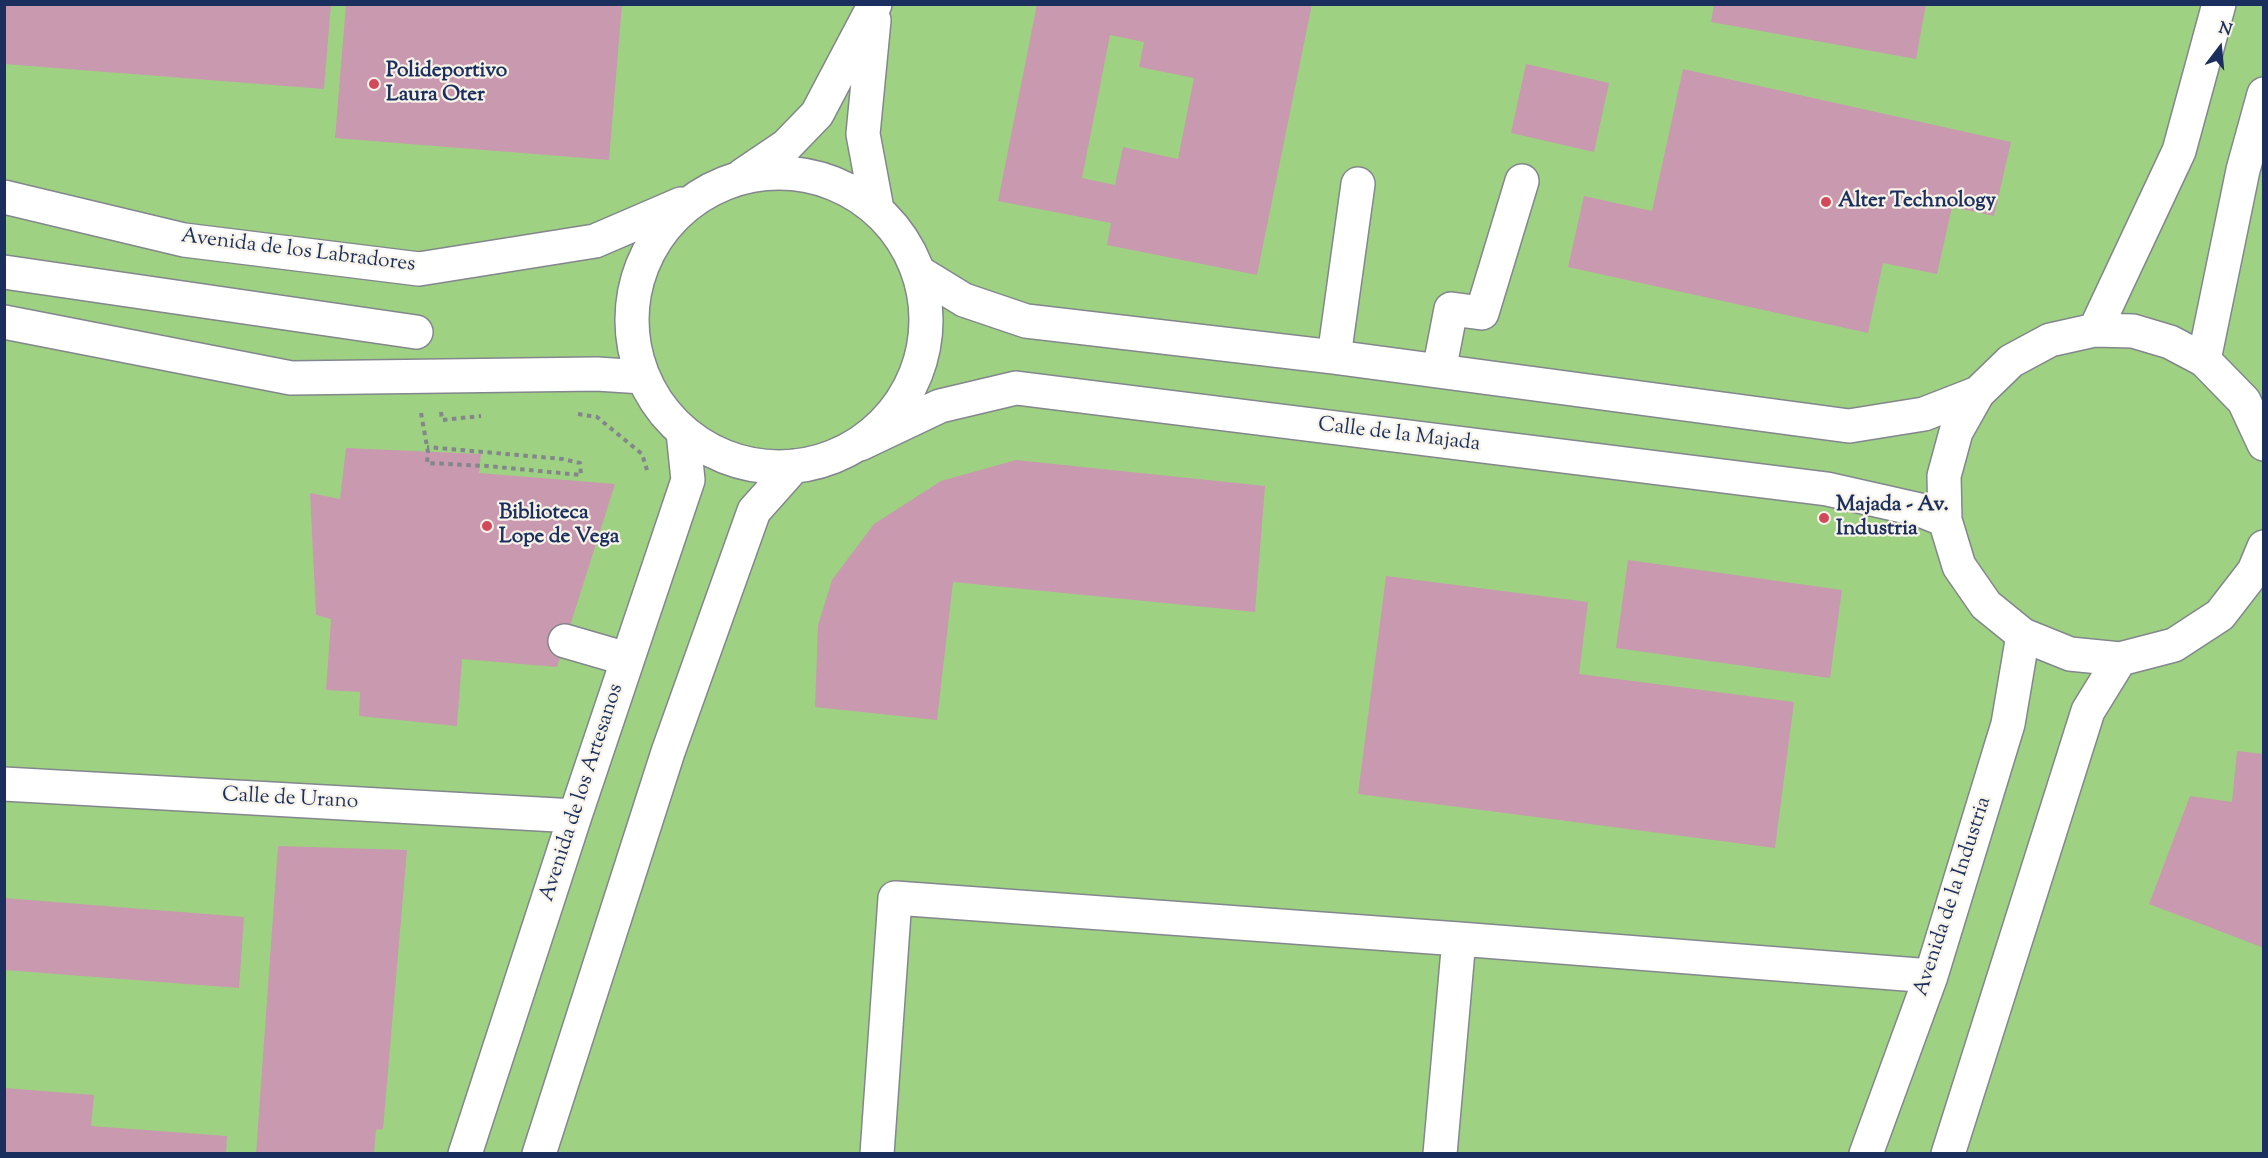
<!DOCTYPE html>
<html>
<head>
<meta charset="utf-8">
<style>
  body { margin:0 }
  #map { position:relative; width:2268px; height:1158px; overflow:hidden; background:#ebddba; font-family:"Sorts Mill Goudy",serif }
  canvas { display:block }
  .frame { position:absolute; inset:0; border:6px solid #1b2f5e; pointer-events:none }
  .north { position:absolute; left:2190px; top:18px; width:60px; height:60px; -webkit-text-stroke:4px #f7f3e8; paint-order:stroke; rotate:16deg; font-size:16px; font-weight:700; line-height:24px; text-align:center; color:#1b2f5e }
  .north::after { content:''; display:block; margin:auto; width:21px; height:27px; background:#1b2f5e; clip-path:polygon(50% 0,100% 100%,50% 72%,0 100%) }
</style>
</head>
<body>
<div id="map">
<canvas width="2268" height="1158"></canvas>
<div class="frame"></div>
<div class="north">N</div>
</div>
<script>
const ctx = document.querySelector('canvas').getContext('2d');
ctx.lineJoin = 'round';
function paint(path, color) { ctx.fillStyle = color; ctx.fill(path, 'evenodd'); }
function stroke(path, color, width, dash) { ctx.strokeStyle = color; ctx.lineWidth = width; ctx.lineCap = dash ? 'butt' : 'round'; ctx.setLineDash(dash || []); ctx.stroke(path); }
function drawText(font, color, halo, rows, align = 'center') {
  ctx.font = font + ' "Sorts Mill Goudy",serif'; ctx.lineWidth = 4.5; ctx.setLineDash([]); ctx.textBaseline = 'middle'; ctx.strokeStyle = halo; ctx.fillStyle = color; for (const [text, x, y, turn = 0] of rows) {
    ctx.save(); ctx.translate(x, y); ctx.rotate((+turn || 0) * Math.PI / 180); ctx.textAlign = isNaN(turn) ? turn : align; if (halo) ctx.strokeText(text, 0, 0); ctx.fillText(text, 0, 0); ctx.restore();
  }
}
const green = new Path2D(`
  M5 5H2263V1153L5 1154Z`);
const building = new Path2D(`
  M4 4H331L324 89 4 64Z
  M346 4H622L609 160 335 138Z
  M1037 4H1312L1257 275 1107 245 1111 223 998 201ZM1110 35 1144 42 1139 67 1194 78 1178 159 1123 147 1115 185 1082 178Z
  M1714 4H1926L1916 59 1711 22Z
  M1526 64 1609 83 1594 152 1511 133Z
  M1683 69 2011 142 1994 216 1952 207 1937 274 1883 263 1868 333 1568 267 1584 196 1652 211Z
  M346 448 481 454 479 473 615 484 557 667 462 659 457 726 359 716 360 692 326 690 331 619 316 615 310 493 340 499Z
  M1016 460 1265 486 1255 612 953 582 937 720 815 707 818 625 832 580 874 524 941 481Z
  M1628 560 1842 590 1830 678 1616 648Z
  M1386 576 1588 602 1579 674 1794 702 1775 848 1358 794Z
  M2237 751 2264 754V948L2149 904 2190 796 2232 802Z
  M278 846 407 850 383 1129 376 1130 374 1154H256Z
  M4 898 244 917 239 988 4 970Z
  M4 1088 94 1095 91 1126 227 1136 226 1154H4Z`);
const path = new Path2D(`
  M441 412 442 420 481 416
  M421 413 428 452 427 463 487 466 581 475 580 463 563 459 427 447
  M578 414 597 417 642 454 647 470`);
const minor = new Path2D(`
  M874 20 863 134 877 209
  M632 320a147 147 0 1 1 294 0a147 147 0 1 1-294 0Z
  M743 175 786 146 817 114 875 4
  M4 197 184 240 419 269 595 241 681 204
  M4 272 416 332
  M920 273 964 300 1026 321 1334 357 1849 426 1924 414 1978 393
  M4 322 291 378 597 374 643 377
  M2095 330 2179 151 2219 4
  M1334 357 1358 184
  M2204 360 2243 170 2264 94
  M1439 371 1451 309 1482 313 1522 181
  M860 444 940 406 1016 388 1827 489 1920 510 1945 520
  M2264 444 2244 401 2204 360 2170 342 2133 331 2095 330 2050 340 2011 361 1978 393 1956 432 1944 476 1945 520 1959 566 1986 605 2023 635 2070 654 2120 659 2174 645 2220 615 2254 571 2264 547
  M565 641 627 659
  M4 784 575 816
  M465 1154 575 816 688 480 683 432
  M539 1154 668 752 754 511 794 466
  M877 1154 895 898 1459 939
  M1440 1154 1459 939 1931 976
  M1866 1154 1931 976 2008 724 2023 635
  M1948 1154 2088 711 2120 659`);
const markers = [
  [374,84,6,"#d1495b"],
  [1826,202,6,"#d1495b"],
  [1824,518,6,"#d1495b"],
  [487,526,6,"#d1495b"]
];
const poiNames = [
  ["Polideportivo",386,72],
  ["Laura Oter",386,96],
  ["Alter Technology",1838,202],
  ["Majada - Av.",1836,506],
  ["Industria",1836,530],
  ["Biblioteca",499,514],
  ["Lope de Vega",499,538]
];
const streetNames = [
  ["Avenida de los Labradores",298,252,7],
  ["Calle de la Majada",1399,436,7],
  ["Avenida de los Artesanos",583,793,-72],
  ["Calle de Urano",290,800,3],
  ["Avenida de la Industria",1954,897,-72]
];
paint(green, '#9ed282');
paint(building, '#c999af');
stroke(minor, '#83868c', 36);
stroke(path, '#83868c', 4, [4.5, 4.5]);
stroke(minor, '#fff', 33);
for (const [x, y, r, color] of markers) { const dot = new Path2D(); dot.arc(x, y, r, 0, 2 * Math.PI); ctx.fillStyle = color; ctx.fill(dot); stroke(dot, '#f7f3e8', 2); }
drawText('bold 21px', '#1b2f5e', '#f7f3e8', poiNames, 'left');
drawText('21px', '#1b2f5e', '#f7f3e8', streetNames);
</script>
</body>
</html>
